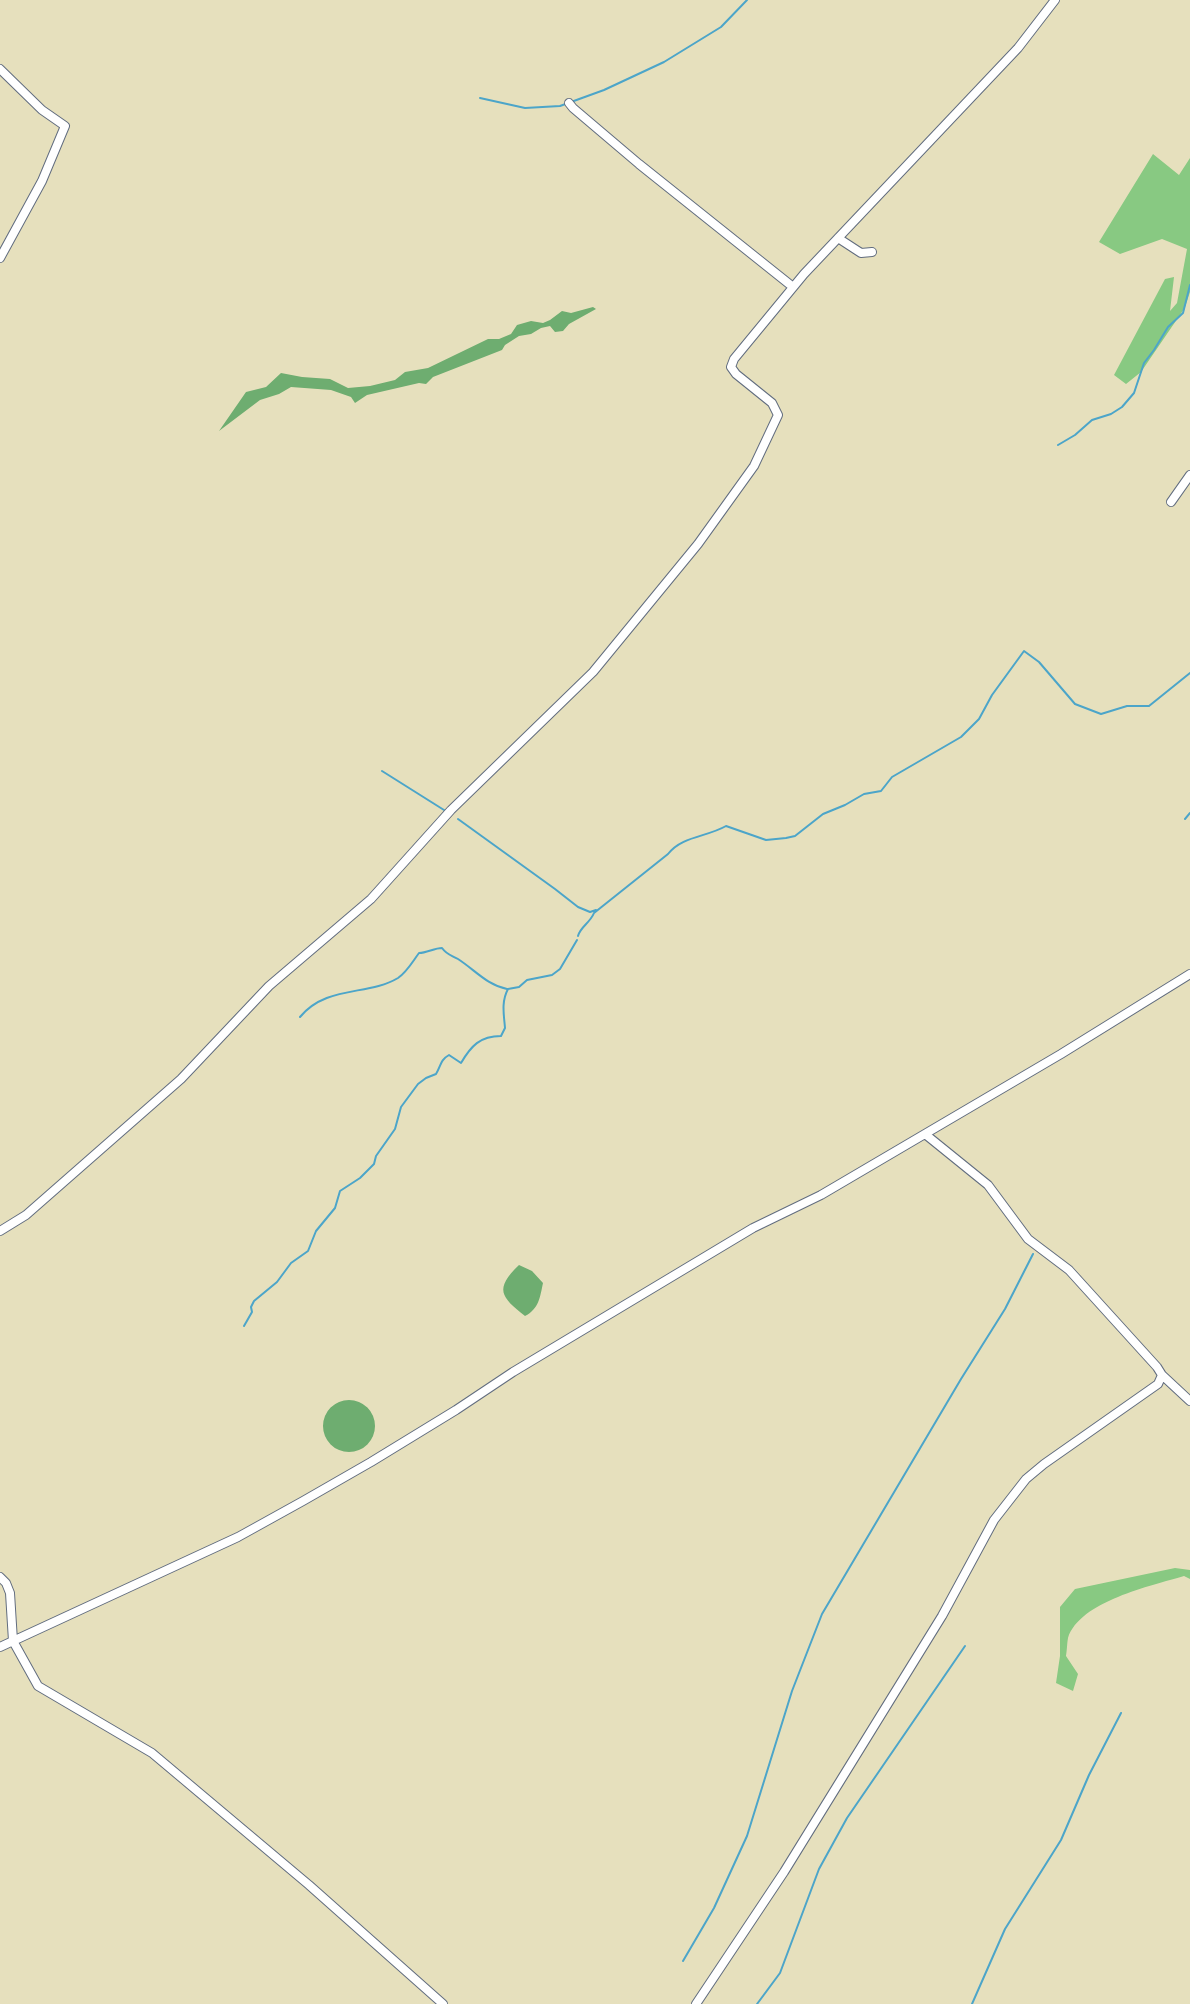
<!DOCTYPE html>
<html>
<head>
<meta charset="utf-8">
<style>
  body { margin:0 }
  canvas { display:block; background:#e6e0bd }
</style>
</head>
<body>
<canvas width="1190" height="2004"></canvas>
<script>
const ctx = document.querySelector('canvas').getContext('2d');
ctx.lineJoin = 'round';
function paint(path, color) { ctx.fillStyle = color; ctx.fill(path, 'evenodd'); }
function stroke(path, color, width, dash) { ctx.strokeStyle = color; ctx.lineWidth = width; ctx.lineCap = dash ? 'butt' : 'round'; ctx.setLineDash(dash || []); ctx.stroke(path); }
const green = new Path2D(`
  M1153 154 1179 175 1190 158V292L1183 313 1184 309 1141 372 1126 384 1114 375 1165 279 1174 277 1170 311 1177 303 1187 249 1162 239 1120 254 1099 242Z
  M1175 1568 1190 1570V1579L1184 1576C1151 1586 1080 1601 1068 1638 1067 1643 1067 1650 1066 1656L1078 1674 1073 1691 1056 1683 1060 1656V1607L1075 1589Z`);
const forest = new Path2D(`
  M593 307 596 309 569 324 563 331 555 332 550 326 541 328 531 334 519 336 505 345 502 350 433 377 426 384 419 383 367 395 355 403 351 397 331 390 291 387 279 394 260 400 219 431 246 392 266 387 281 373 302 377 330 379 348 388 370 386 395 380 405 372 428 368 488 339H499L511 334 517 325 531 321 543 323 550 320 562 311 571 313Z
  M519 1265 532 1271 543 1283C540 1297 539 1309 525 1316 501 1297 494 1289 519 1265Z
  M323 1426a26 26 0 1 1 52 0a26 26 0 1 1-52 0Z`);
const stream = new Path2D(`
  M480 98 525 108 560 106 604 90 664 62 721 27 747 0
  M1058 445 1075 435 1092 420 1111 414 1122 407 1134 393 1144 363 1154 350 1168 327 1183 313 1190 285
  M382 771 444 810
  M458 819 555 889 578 907 590 912 596 910
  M1185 819 1190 813
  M578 936C580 927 590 923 594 913L668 854C682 836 707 837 726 826L766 840 786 838 795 836 823 814 845 805 864 794 881 791 892 777 961 737 979 719 992 695 1024 651 1039 662 1075 704 1101 714 1127 706H1149L1190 673
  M300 1017C326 985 368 996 398 978 407 972 413 961 419 953 427 953 434 948 442 948 447 955 451 955 458 959 475 970 487 985 507 989
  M244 1326 252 1312 251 1307 254 1301 277 1282 291 1263 308 1251 316 1231 335 1208 340 1191 360 1178 374 1164 376 1156 395 1129 401 1107 418 1084 426 1078 436 1074C441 1066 440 1060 449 1055L461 1063C471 1046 480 1036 501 1036L505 1028C504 1015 501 1002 508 989L519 987 527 980 552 975 560 969 577 940
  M683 1961 714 1908 747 1836 792 1691 822 1614 961 1379 1005 1309 1033 1254
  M757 2004 780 1973 819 1869 847 1818 965 1646
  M972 2004 1005 1929 1061 1840 1089 1775 1121 1713`);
const minor = new Path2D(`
  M0 69 42 110 65 126 42 181 0 258
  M569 103 573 108 639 164 793 287
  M838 238 861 253 872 252
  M1171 502 1190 475
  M0 1231 26 1215 181 1079 269 986 371 899 451 810 593 672 698 544 754 466 778 415 772 403 736 374 731 367 734 359 804 274 1018 48 1055 0
  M1162 1375 1190 1401
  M0 1577 6 1583 10 1593 13 1641 38 1686 152 1753 309 1885 443 2004
  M0 1647 238 1537 303 1501 371 1462 456 1410 513 1372 753 1228 821 1195 1061 1054 1190 974
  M696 2004 784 1872 942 1616 994 1520 1026 1479 1044 1464 1158 1384 1162 1375 1157 1367 1069 1270 1028 1239 988 1185 925 1134`);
paint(green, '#88c982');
paint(forest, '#6ead70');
stroke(stream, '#4ca5c9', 2);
stroke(minor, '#626d7f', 10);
stroke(minor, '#fff', 8);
</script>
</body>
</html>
